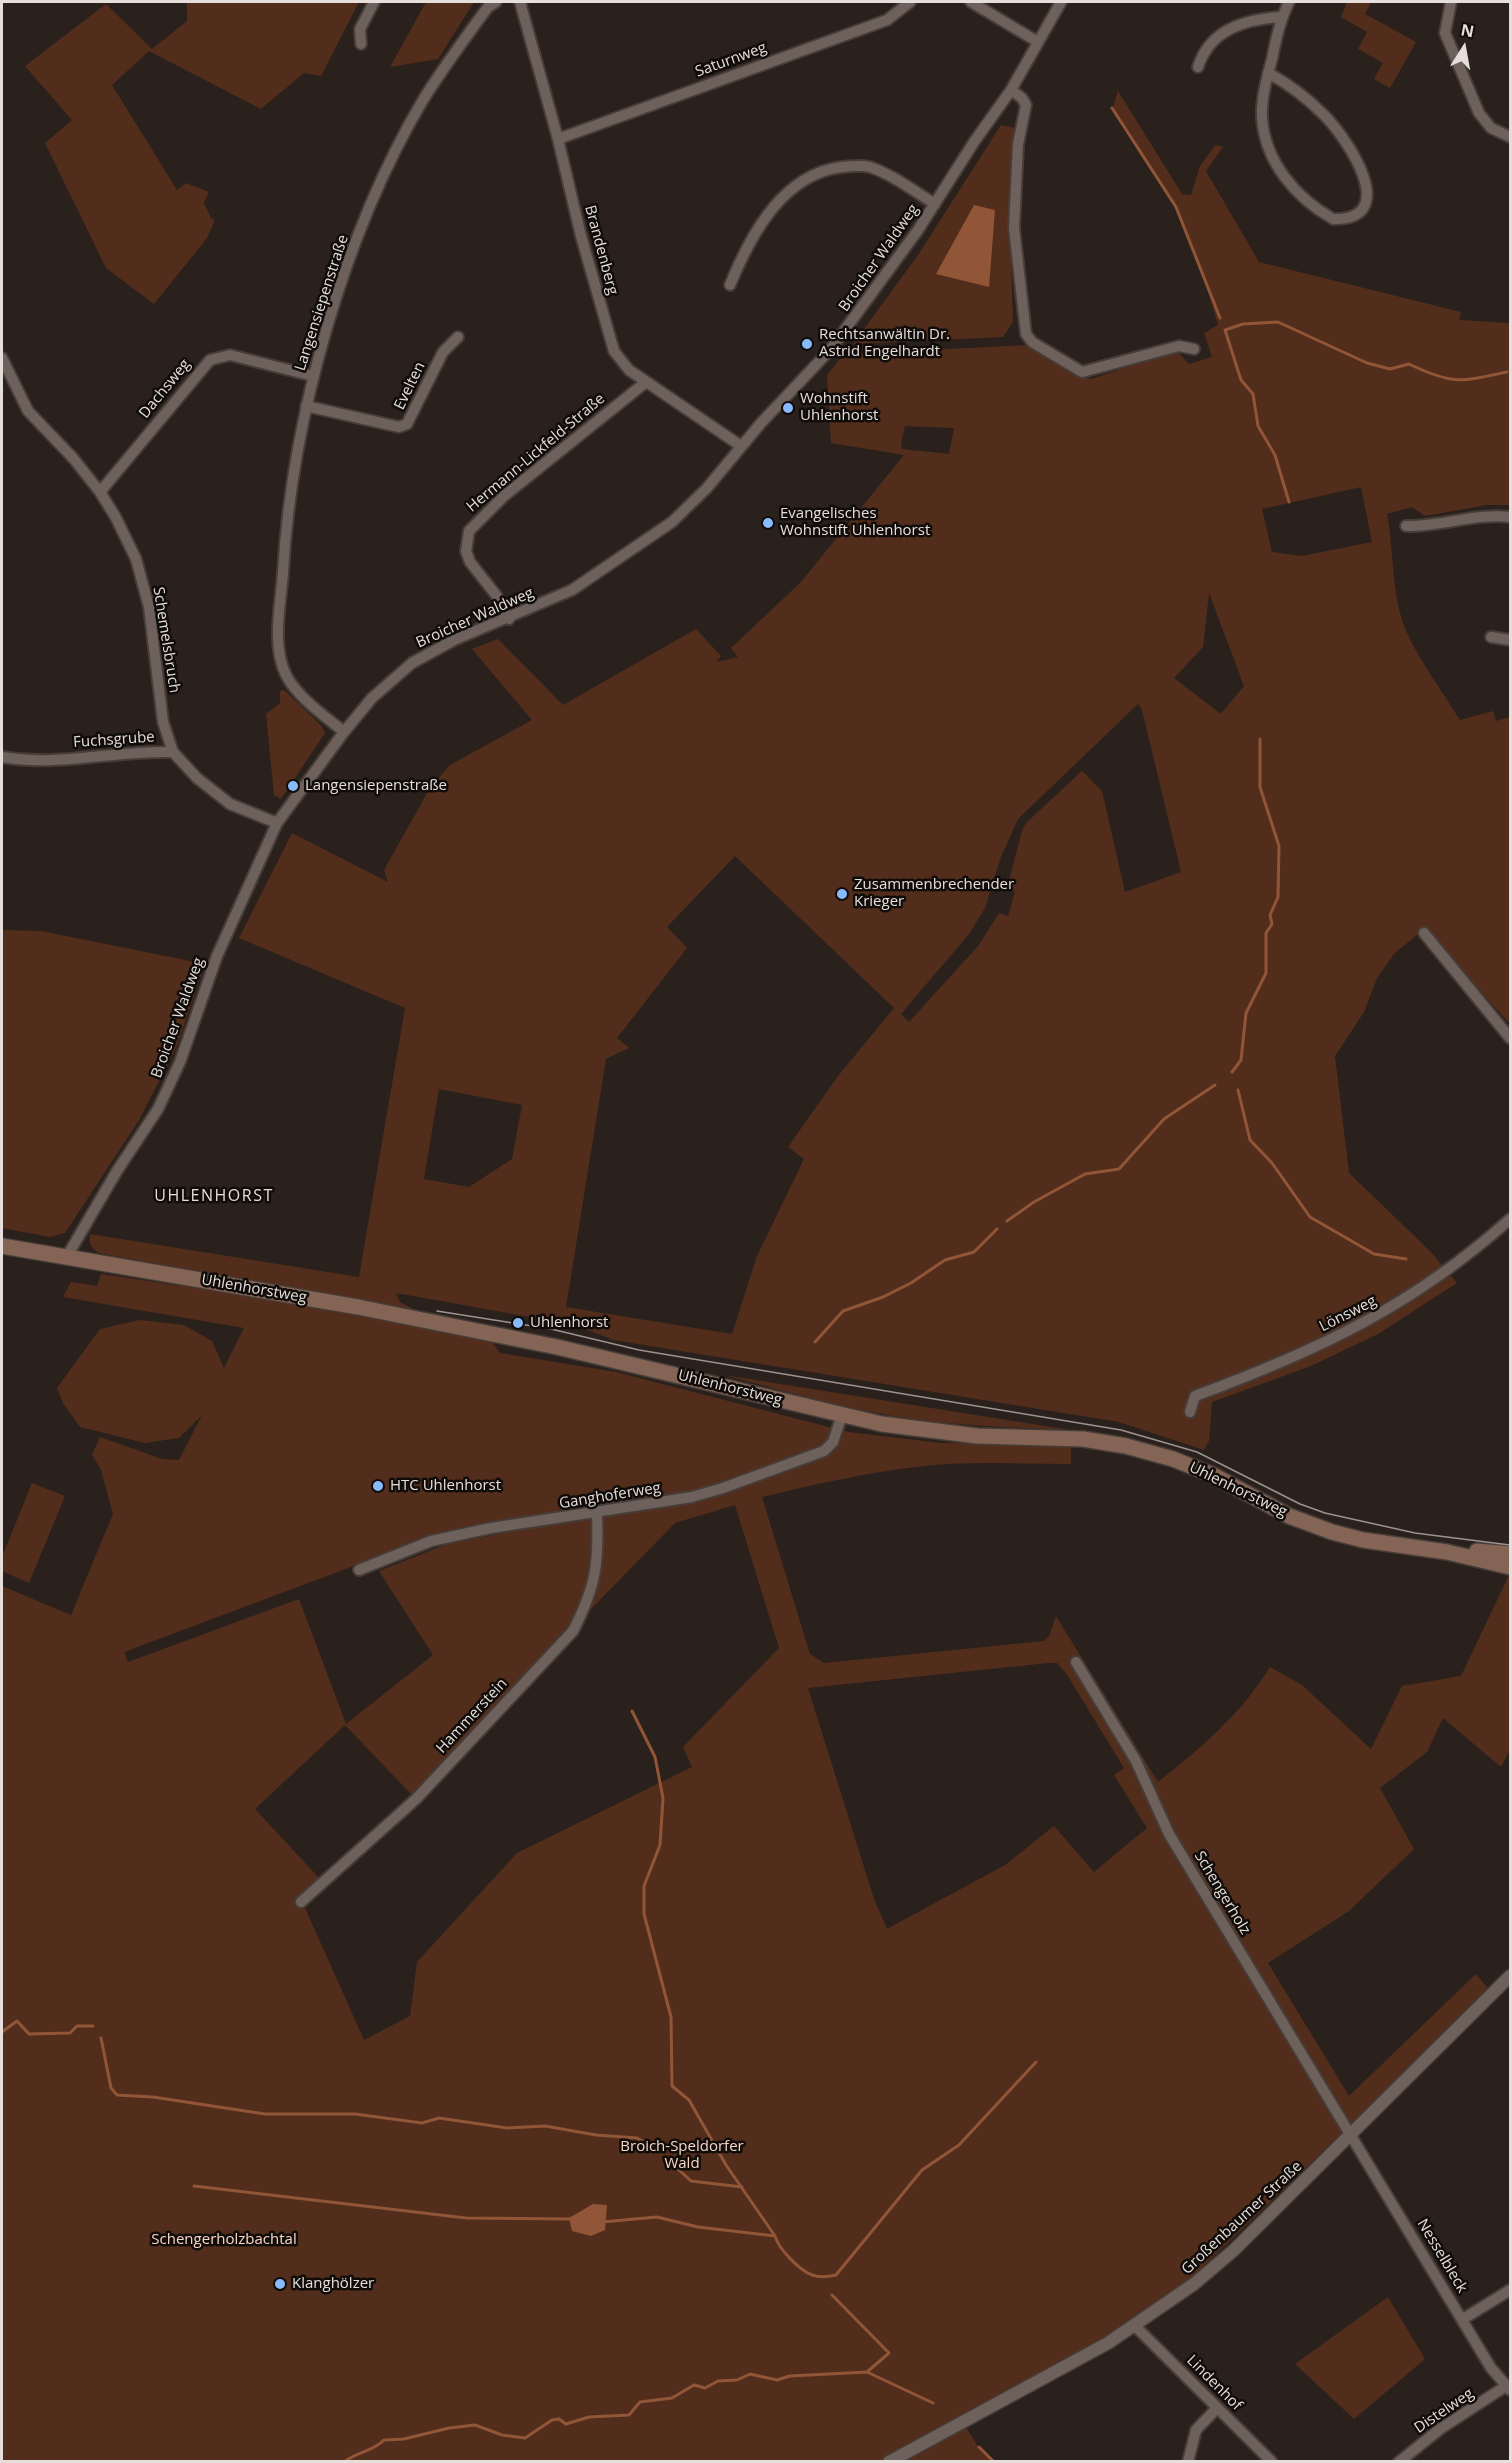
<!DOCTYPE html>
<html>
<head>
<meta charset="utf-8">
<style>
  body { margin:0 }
  #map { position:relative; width:1512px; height:2463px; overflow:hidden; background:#2b211c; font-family:"Open Sans",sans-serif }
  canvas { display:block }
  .frame { position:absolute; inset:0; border:3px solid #e6dedb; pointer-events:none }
  .north { position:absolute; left:1434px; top:18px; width:60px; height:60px; -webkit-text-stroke:4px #100c09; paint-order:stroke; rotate:11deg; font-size:16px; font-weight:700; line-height:24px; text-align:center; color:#e6dedb }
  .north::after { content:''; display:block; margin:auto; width:21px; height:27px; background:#e6dedb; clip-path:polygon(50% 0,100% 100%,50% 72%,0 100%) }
</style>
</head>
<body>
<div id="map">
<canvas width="1512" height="2463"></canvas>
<div class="frame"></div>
<div class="north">N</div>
</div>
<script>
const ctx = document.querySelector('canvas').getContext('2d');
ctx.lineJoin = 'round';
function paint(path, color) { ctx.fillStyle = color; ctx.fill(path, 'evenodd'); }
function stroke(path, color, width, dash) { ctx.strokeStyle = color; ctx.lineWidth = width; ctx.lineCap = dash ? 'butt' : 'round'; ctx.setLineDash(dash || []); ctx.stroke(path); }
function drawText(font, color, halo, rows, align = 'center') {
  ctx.font = font + ' "Open Sans",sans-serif'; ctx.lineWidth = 5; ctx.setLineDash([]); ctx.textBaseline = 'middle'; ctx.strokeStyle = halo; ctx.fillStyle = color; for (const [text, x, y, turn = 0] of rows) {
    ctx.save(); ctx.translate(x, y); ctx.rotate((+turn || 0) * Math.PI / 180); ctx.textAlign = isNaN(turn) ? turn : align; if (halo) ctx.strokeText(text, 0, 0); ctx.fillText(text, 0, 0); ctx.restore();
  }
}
const green = new Path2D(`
  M187 2H359L321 76 304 73 261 109 149 51 112 85 177 190 186 183 209 192 204 203 211 218 215 220 207 238 154 304 106 268 45 143 72 120 25 66 106 4 152 49 187 21Z
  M426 2H474L438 59 390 67Z
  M1347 2H1371L1365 14 1416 42 1390 88 1374 79 1383 63 1358 49 1367 32 1341 17Z
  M1118 91 1182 194 1191 195 1200 166 1215 145 1223 147 1206 171 1259 262 1461 312 1459 320 1510 323V505H1487L1425 516 1412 507 1387 514C1394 552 1391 592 1405 628 1415 654 1444 694 1460 720L1493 711 1496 721 1510 717V1024L1424 929 1394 954 1377 978 1364 1012 1335 1056 1349 1173 1430 1251 1457 1283 1378 1334 1311 1366 1212 1402 1209 1441 1204 1450 1119 1422 613 1340 575 1325 396 1293 400 1302 421 1313 99 1253C91 1248 89 1244 90 1234L359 1277 405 1008 239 938 292 833 388 882 384 870 430 788 450 765 532 720 472 649 498 639 563 705 696 629 721 656 716 662 738 657 731 648 801 582 904 455 831 443 827 375 844 354 1029 345 1072 372 1091 379 1177 351 1189 364 1212 357 1204 333 1218 325 1202 271 1175 208 1113 107ZM905 426 954 428 949 454 902 449 901 443ZM1361 487 1372 542 1302 556 1272 552 1262 509ZM1209 593 1244 686 1221 714 1174 678 1203 647ZM1138 704 1142 710 1181 872 1125 892 1102 791 1082 771 1026 823 1022 831 1007 888 1015 892 1008 916 999 913 979 945 909 1022 901 1014 969 934 985 908 1001 857 1018 819ZM735 856 894 1008 838 1076 788 1147 804 1159 757 1256 732 1334 566 1307 606 1059 629 1048 617 1038 687 948 667 927ZM439 1089 522 1105 512 1159 469 1187 424 1179Z
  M1001 125 1016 128 1010 228 1013 322 1003 337 853 344 918 255Z
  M284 690 321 725 325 733 281 799 274 795 266 714 280 703V691Z
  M2 930 41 931 205 964 176 1048 139 1120 65 1233 50 1237 2 1228Z
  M101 1274 270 1299 491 1341 500 1353 616 1372 848 1432 941 1443 1071 1444V1464C1023 1464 973 1461 924 1466 869 1472 816 1484 762 1497L810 1654 824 1663 1044 1641 1049 1636 1056 1616 1158 1782C1200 1749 1242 1713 1270 1667L1302 1685 1371 1749 1402 1686 1461 1676 1510 1573V1750L1501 1767 1443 1718 1427 1752 1380 1788 1414 1849 1349 1911 1268 1963 1349 2096 1476 1974 1490 1991 1193 2276 1103 2339 959 2416 977 2445 994 2461H2V1586L71 1615 113 1514 101 1470 92 1455 100 1437 162 1459 179 1460 202 1415 179 1438 145 1443 80 1427 63 1403 57 1388 100 1329 140 1320 184 1325 212 1341 224 1368 244 1328 63 1297 71 1282 97 1286ZM735 1505 779 1648 683 1747 692 1767 517 1853 417 1962 410 2016 364 2040 301 1899 321 1880 255 1809 345 1725 412 1795 557 1642 580 1608 588 1612 675 1523ZM556 1513V1523L447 1544 379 1571 433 1655 346 1724 299 1599 128 1662 124 1652 431 1537 491 1522ZM1048 1663H1057L1066 1673 1124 1768 1114 1775 1147 1828 1094 1872 1054 1826 1005 1865 887 1929 874 1899 808 1688Z
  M724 1375 1070 1430C1011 1427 951 1426 893 1416 836 1406 780 1390 724 1375Z
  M32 1483 65 1496 29 1583 2 1571V1557Z
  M1388 2297 1425 2359 1354 2419 1295 2364Z`);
const water = new Path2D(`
  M974 205 995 210 989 287 936 274Z
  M593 2204 607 2205 605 2230 591 2236 572 2231 569 2218Z`);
const stream = new Path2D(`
  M1112 108 1176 207 1220 318
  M1289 502 1275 455 1258 426 1253 394 1241 380 1225 330 1243 324 1278 322 1367 363 1390 369 1409 364C1453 385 1460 382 1507 372
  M1232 1072 1241 1060 1246 1013 1266 973V933L1272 924 1270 915 1278 897 1279 846 1260 787V739
  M1238 1090 1250 1140 1272 1163 1310 1217 1374 1254 1406 1259
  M1007 1221 1034 1202 1085 1174 1119 1169 1164 1119 1215 1085
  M815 1342 843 1311 883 1297 911 1283 945 1260 974 1252 997 1229
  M632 1711 655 1757 663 1798 660 1845 644 1886V1914L671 2017 672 2086 689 2100 726 2165 775 2236C778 2248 799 2270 812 2275 820 2278 827 2277 836 2275L922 2170 959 2145 1036 2062
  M2 2032 17 2021 29 2034 70 2033 77 2026H93
  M101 2038 111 2088 117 2095 153 2097 265 2114H355L422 2123 439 2118 507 2128 545 2126 596 2135 637 2138 657 2150
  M666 2158 691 2181 742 2187
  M194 2186 466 2218 571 2219
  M602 2222 657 2217 698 2227 775 2236
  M832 2295 889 2353 867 2372
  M979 2447 994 2462
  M344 2462C359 2451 374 2451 384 2440L404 2439 449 2428 475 2425 502 2435 525 2438 552 2420 559 2419 566 2424 589 2417 629 2415 640 2402 672 2398 694 2385 705 2388 718 2381 737 2380 750 2374 777 2380 790 2376 867 2372 933 2403`);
const minor = new Path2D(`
  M520 2 558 139 581 236 614 351 629 370 741 446
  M971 2 1038 42
  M1451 2 1445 33 1479 113 1491 128 1510 137
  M361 44 360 29 374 2
  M1198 67C1210 29 1246 19 1282 17
  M1268 73C1289 84 1308 99 1324 115 1348 139 1402 220 1333 219 1296 198 1265 162 1262 118 1261 99 1267 77 1272 59 1276 39 1280 20 1289 2
  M1011 90 1022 98 1026 105 1018 144 1014 228 1026 334 1032 342 1082 372 1179 346 1194 349
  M558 139 887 20 910 2
  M730 285C751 234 783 174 842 167 851 166 862 165 870 167 893 175 914 191 935 204
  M2 358 28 411 73 458 100 492 115 516 136 559 149 607 163 722 173 752 197 778 230 804 277 823
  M306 406 399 427 407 424 443 352 458 337
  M100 492 210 360 230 355 313 376
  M1406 526C1441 527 1475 513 1510 517
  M509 619 496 595 470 562 466 551 469 531 504 496 646 382
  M1491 637 1510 640
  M344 732C325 716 298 698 286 675 271 645 281 603 283 572 292 418 344 233 423 100 443 68 465 38 488 7L496 2
  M2 757C58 767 116 750 173 752
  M1424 933 1510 1038
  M66 1258 117 1171 158 1109 180 1062 217 956 277 823 344 732 372 698 412 663 454 640 572 590 672 522 707 488 761 423 830 350 918 230 974 142 1011 90 1061 2
  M1190 1412 1195 1396C1317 1351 1413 1306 1510 1219
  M359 1570 431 1541 491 1528 692 1497 723 1488 824 1451 833 1442 842 1415
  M1076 1662 1136 1761 1169 1834 1491 2368 1510 2390
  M301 1902 416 1799 573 1631C596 1586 599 1564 597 1514
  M1463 2319 1510 2290
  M1135 2326 1272 2462
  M1188 2462 1196 2430 1217 2408
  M1399 2462 1440 2429 1506 2386`);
const tertiary = new Path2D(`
  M889 2462 1108 2343 1194 2284 1234 2250 1510 1976`);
const secondary = new Path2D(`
  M2 1246 358 1307 557 1347 882 1424 977 1436 1083 1439 1126 1446 1173 1459 1213 1475 1289 1516 1332 1532 1363 1540 1447 1552 1510 1567
  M1477 1551 1510 1554`);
const tram = new Path2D(`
  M437 1311 551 1329 639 1350 1121 1430 1197 1452 1300 1504 1325 1513 1415 1533 1510 1545`);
const markers = [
  [807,344,6,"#88bafc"],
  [788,408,6,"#88bafc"],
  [768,523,6,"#88bafc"],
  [293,786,6,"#88bafc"],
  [842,894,6,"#88bafc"],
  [518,1323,6,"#88bafc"],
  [378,1486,6,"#88bafc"],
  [280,2284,6,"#88bafc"]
];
const streetNames = [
  ["Saturnweg",731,60,-20],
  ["Brandenberg",601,250,75],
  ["Broicher Waldweg",879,258,-55],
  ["Langensiepenstraße",322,303,-72],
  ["Evelten",410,386,-64],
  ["Dachsweg",165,389,-51],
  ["Hermann-Lickfeld-Straße",536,453,-40],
  ["Broicher Waldweg",475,618,-24],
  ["Schemelsbruch",166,640,81],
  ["Fuchsgrube",114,740,-4],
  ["Broicher Waldweg",178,1018,-70],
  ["Uhlenhorstweg",254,1289,10],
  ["Lönsweg",1348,1314,-27],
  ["Uhlenhorstweg",730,1388,14],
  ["Uhlenhorstweg",1238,1490,26],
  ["Ganghoferweg",610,1496,-9],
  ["Hammerstein",472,1716,-47],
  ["Schengerholz",1222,1893,59],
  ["Großenbaumer Straße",1242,2218,-43],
  ["Nesselbleck",1442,2256,59],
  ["Lindenhof",1214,2383,45],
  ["Distelweg",1444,2411,-34]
];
const poiNames = [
  ["Rechtsanwältin Dr.",819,335],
  ["Astrid Engelhardt",819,352],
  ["Wohnstift",800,399],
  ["Uhlenhorst",800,416],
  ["Evangelisches",780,514],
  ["Wohnstift Uhlenhorst",780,531],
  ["Langensiepenstraße",305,786],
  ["Zusammenbrechender",854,885],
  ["Krieger",854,902],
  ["Uhlenhorst",530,1323],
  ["HTC Uhlenhorst",390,1486],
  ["Klanghölzer",292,2284]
];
const parkNames = [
  ["Broich-Speldorfer",682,2147],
  ["Wald",682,2164],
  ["Schengerholzbachtal",224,2240]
];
const neighbourhoodNames = [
  ["UHLENHORST",214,1196]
];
paint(green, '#532d1b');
paint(water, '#915538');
stroke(stream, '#915538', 3);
stroke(minor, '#463d39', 14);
stroke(tertiary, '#463d39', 15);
stroke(secondary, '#463d39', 18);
stroke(minor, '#6e615b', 10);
stroke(tertiary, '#6e615b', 12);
stroke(secondary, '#846455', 15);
stroke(tram, '#9b938f', 1.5);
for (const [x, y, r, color] of markers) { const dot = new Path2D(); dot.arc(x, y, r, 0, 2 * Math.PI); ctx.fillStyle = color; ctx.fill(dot); stroke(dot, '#100c09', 2); }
drawText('15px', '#e6dedb', '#100c09', streetNames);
drawText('15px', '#e6dedb', '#100c09', poiNames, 'left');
drawText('15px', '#f9d4c3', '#100c09', parkNames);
ctx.letterSpacing = '1.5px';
drawText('16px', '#ebdcd5', '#100c09', neighbourhoodNames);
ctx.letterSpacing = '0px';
</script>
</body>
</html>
